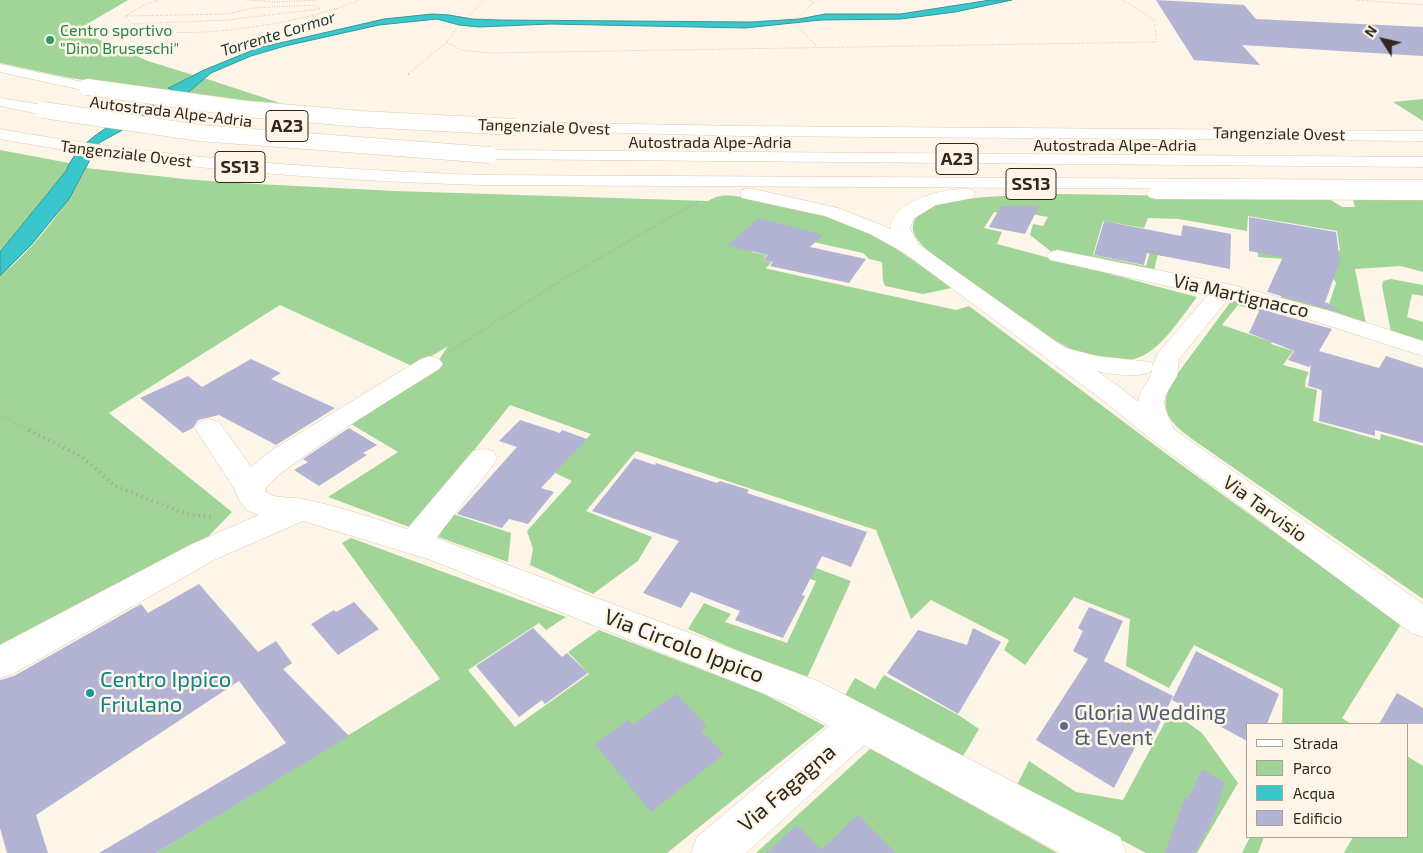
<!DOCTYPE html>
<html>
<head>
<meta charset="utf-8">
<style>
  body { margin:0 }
  #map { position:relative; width:1423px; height:853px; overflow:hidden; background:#fdf5e8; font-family:"Exo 2",sans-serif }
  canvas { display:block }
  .legend { position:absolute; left:1246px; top:723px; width:162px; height:115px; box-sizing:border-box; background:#fdf5e8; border:1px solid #aba396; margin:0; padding:6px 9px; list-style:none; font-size:15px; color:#30281c }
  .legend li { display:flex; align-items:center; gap:10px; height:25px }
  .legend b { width:25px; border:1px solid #aba396 }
  .north { position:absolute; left:1358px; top:15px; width:50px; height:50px; -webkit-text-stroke:4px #fdf5e8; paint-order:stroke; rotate:305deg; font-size:14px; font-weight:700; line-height:20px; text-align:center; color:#30281c }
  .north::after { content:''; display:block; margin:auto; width:18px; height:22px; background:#30281c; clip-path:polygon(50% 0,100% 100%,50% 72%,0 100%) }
</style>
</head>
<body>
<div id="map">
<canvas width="1423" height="853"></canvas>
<ul class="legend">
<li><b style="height:6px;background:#fff"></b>Strada</li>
<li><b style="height:14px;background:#a1d597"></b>Parco</li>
<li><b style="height:14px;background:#39c7cc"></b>Acqua</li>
<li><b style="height:14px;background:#b3b3d4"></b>Edificio</li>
</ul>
<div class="north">N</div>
</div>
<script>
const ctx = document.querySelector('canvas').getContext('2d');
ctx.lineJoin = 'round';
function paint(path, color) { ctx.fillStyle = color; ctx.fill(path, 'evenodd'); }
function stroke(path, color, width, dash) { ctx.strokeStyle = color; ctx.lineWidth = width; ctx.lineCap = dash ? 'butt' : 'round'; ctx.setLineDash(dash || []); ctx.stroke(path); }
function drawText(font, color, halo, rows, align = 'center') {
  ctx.font = font + ' "Exo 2",sans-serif'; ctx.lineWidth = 5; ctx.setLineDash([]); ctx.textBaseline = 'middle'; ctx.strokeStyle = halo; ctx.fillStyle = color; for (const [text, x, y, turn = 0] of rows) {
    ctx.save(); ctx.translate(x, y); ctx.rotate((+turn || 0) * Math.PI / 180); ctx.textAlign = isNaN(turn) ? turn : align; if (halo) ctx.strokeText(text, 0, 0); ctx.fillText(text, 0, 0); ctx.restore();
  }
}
const green = new Path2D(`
  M0 0H128L77 30 148 61 193 75 169 87 173 90 171 94 65 77 0 63Z
  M204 78 280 103 184 96Z
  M1423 99V121L1393 102Z
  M0 150 69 163 66 171 0 252Z
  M86 168 184 179 238 183 395 191 708 201C723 190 747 198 763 202 785 206 810 208 831 216 877 232 913 260 952 288L923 294 885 286 883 281 882 262 869 259 863 253 813 242 758 244 751 252 767 255 763 260 772 262 766 268 768 269 956 310 969 306 1172 458 1401 624 1342 718 1351 724H1282L1283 689 1194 645 1169 688 1126 666 1130 619 1074 597 1025 665 1004 650 1009 640 931 600 911 619 876 530 636 451 586 511 652 537 638 561 593 594 530 565 533 549 527 531 572 481 555 473 591 434 510 405 412 528 328 497 398 452 351 424 429 375 448 346 414 367 280 305 109 413 232 512 198 547 0 653V276C35 247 66 208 86 168Z
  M1058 194 1328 198 1342 207H1355L1353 200H1423V272L1401 266 1355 269 1366 324 1282 299 1279 291 1329 304 1336 283 1329 271 1284 259 1258 257V243L1297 244 1340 251 1337 231 1248 216 1247 231 1179 219 1148 218 1144 228 1103 221 1093 255 1146 266 1150 252 1158 253 1154 271 1053 253 1030 235 1033 224 1043 226 1048 217 1025 213 1023 217 994 212 984 228 1002 232 997 244 1197 297C1181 317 1160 353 1134 359 1115 364 1088 357 1071 349 1055 342 1041 330 1026 320 999 302 931 262 915 236 911 229 913 220 918 214 934 194 1030 196 1058 194Z
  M1391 279 1423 285V296L1412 294 1407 317 1423 322V343L1391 332 1382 286 1383 281Z
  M1232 300 1270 311 1265 313 1238 305 1222 325 1272 342 1271 344 1293 351 1283 365 1309 372 1306 378 1305 387 1317 390 1313 421 1380 440 1381 434 1423 446V599L1192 439C1168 421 1158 410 1172 381Z
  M453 514 511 533 508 562 438 537Z
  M351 538 566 617 546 630 539 623 468 670 515 727 589 674 568 652 599 630 760 692 825 726 667 853H156L440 679 342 543Z
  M754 545 851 581 806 680 688 629 704 603 731 614 725 622 787 643 816 581 747 558Z
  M884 675 960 716 979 729 963 756 845 695 855 678 875 689Z
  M1171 711 1202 733 1238 783 1197 853H1146L1017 785 1029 761 1076 792 1123 800Z
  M871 748 1057 853H756Z
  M1407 756 1423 766V853H1344L1353 837H1407Z
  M1250 837H1264L1258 853H1242Z`);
const water = new Path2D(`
  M991 0H1012L955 12 901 19 821 20 745 28 550 24 479 27 459 25 437 19 379 25 285 46 251 56 211 73 184 96 99 143 69 199 32 244 0 276V252L66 171C80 133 137 112 171 94L173 90 168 88 204 70 258 48 384 19 432 14 449 15 472 19 500 20 751 22 799 19 825 14H900Z`);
const building = new Path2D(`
  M1156 0 1244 5 1256 19 1423 27V56L1242 45 1260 65 1194 60Z
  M1001 206H1039L1025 234 989 227Z
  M1249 217 1336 232 1340 261 1324 305 1326 302 1342 313 1267 292 1283 257 1249 251Z
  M759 218 823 235 810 247 866 259 849 283 770 266 773 262 763 260 768 255 727 246Z
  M1104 221 1181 236 1183 225 1231 234 1230 269 1147 253 1144 265 1094 255Z
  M1260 309 1332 329 1319 351 1379 368 1386 356 1423 368V443L1375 430V436L1319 421 1322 390 1308 386 1311 365 1309 367 1288 360 1294 351 1249 333Z
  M251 359 281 373 271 379 335 408 276 445 219 415 198 420 193 428 183 433 140 398 188 376 202 387Z
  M520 420 560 433 562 430 587 439 541 488 554 492 528 524 509 519 502 528 457 514 517 447 499 441Z
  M349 428 377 445 363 453 367 455 319 486 294 470 308 462 303 459Z
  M634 458 655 465 656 463 717 483 720 481 749 490 747 493 867 532 851 567 822 556 802 595 805 596 783 638 735 620 740 611 691 592 681 608 643 593 679 541 592 511Z
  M199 584 258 652 276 641 292 663 283 669 349 736 156 853H99L286 743 239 681 36 815 48 853H7L0 828V680L14 676 141 604 148 613Z
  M354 602 379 629 338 655 311 624 334 610 336 612Z
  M1089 607 1123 621 1104 661 1173 696 1152 740 1142 734 1114 788 1036 740 1088 659 1073 651 1083 631 1078 628Z
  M533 628 562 657 567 653 588 673 545 704 542 700 519 717 476 666Z
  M973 628 1001 642 958 714 887 673 918 630 967 645Z
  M1196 651 1279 694 1267 724H1247V741L1172 700Z
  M1397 693 1423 708V724H1379Z
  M676 694 707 726 701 731 724 754 651 812 595 744 628 720 633 725Z
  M1202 769 1225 783 1213 819 1195 853H1165L1185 797 1188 799Z
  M858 815 896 853H766L797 825 821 850Z`);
const pathFar3 = new Path2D(`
  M158 0 144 5 125 16C128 20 132 24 137 26 184 44 314 21 359 0
  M247 0 277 2 317 0
  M809 0 814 2 796 19 795 23 817 47
  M1357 0 1423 5
  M125 16 226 14 252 8 315 5 320 9 227 20 133 24
  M447 42 461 50 489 53 1157 42 1154 19 1122 0
  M408 74 447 42 457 28 484 0`);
const pathFar2 = new Path2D(`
  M408 74 410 73`);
const pathFar1 = new Path2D(`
  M1147 250 1161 254 1160 256
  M450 351 570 275 699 201
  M0 415 31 431`);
const path = new Path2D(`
  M29 430 82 457 115 486 186 514 215 518`);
const minor = new Path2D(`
  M1155 187 1423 188V200L1155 199 1149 197 1146 193 1149 189Z
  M1057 250 1232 285 1330 311 1423 341V356L1314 321 1228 299 1179 359 1177 376 1166 394 1164 403 1168 417 1176 434 1172 440 1162 443 1152 440C1144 427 1133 407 1141 392 1145 384 1151 379 1152 370 1135 385 1066 364 1045 357L1042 352 1045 347 1054 345 1097 356 1151 362 1153 365 1158 353 1208 295 1050 260 1047 256 1050 252Z
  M430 356 439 359 443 364 439 369C417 383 264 476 265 491 275 500 289 496 302 499 338 506 373 518 407 529L473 451 483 449 493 451 497 458 493 465 436 538 818 681 1120 837 1126 853H1060L864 745 746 853H691L697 837 829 726 792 705 431 560 303 521 214 560 13 674 0 678V645L192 544 259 515 247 510 240 502 234 488 195 428 199 422 209 419 219 422 251 467 272 450 421 359Z`);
const major = new Path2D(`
  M1109 384 1118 386 1172 428 1423 604V637L1411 633 1152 440 1100 398 1096 392 1100 386Z`);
const highway = new Path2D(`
  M0 64 87 83 92 84 94 87 92 90 87 91 0 72Z
  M0 98 43 105 48 107 51 110 48 113 43 115 0 106Z
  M516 122 743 126 1423 131V141L743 136 510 130 508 127 510 124Z
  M0 129C160 158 320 169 482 175L1423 180V190L482 185C320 180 160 168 0 139Z
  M490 150 1423 157V167L484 159 482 155 484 151Z
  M749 188 838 208 891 229C889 201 951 185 973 190L975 194 973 198 936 205 913 219 910 229 918 244 1118 386 1122 392 1118 398 1109 400 1100 398 903 252 870 234 825 216 742 198 740 194 742 190Z`);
const highwayBridge = new Path2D(`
  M87 87 247 109 361 119 516 127
  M43 110 200 133 490 155`);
const markers = [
  [50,40,5,"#2e9e5b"],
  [90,693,5,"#0f9aa8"],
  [1064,726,5,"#5c6f8a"]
];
const farLeisurenames = [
  ["Centro sportivo",60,31],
  ["\"Dino Bruseschi\"",60,49]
];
const farWaternames = [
  ["Torrente Cormor",278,34,-17]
];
const farStreetnames = [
  ["Autostrada Alpe-Adria",171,112,7],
  ["Tangenziale Ovest",544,127,2],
  ["Tangenziale Ovest",1279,134,1],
  ["Autostrada Alpe-Adria",710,143],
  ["Autostrada Alpe-Adria",1115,146],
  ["Tangenziale Ovest",126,154,7]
];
const shields = [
  [287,126,42],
  [957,159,42],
  [240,167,50],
  [1031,184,50]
];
const shieldNames = [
  ["A23",287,126],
  ["A23",957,159],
  ["SS13",240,167],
  ["SS13",1031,184]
];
const streetNames = [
  ["Via Martignacco",1241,296,13],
  ["Via Tarvisio",1265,509,36]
];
const nearStreetnames = [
  ["Via Circolo Ippico",684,646,21],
  ["Via Fagagna",787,788,-41]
];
const nearCulturenames = [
  ["Centro Ippico",100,680],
  ["Friulano",100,705]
];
const nearServicenames = [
  ["Gloria Wedding",1074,713],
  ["& Event",1074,738]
];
paint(green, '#a1d597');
paint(water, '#39c7cc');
stroke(water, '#369797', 1);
paint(building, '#b3b3d4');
stroke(minor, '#ddc9ab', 1);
stroke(major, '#ddc9ab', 1);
stroke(highway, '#ddc9ab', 1);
stroke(pathFar3, '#a79f93', 1, [0.5, 2]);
stroke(pathFar2, '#a79f93', 2, [0.5, 2]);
stroke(pathFar1, '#a79f93', 2.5, [0.5, 2.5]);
stroke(path, '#a79f93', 4, [1, 4.5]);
paint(minor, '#fff');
paint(major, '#fff');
paint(highway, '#fff');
stroke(highwayBridge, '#ddc9ab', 17, []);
stroke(highwayBridge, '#fff', 16);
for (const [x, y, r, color] of markers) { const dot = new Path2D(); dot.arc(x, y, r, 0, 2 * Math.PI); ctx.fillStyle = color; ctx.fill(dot); stroke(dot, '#fdf5e8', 2); }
drawText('16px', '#27864d', '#fdf5e8', farLeisurenames, 'left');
drawText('italic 16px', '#1c3435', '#fdf5e8', farWaternames);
drawText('16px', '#30281c', '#fdf5e8', farStreetnames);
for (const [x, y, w] of shields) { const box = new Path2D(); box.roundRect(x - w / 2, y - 15.5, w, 31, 4); ctx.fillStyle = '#fdf5e8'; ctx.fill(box); stroke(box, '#30281c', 1); }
drawText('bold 18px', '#30281c', null, shieldNames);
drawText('19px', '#30281c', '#fdf5e8', streetNames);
drawText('22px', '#30281c', '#fdf5e8', nearStreetnames);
drawText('22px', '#0d838f', '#fdf5e8', nearCulturenames, 'left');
drawText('22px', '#4e5e75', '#fdf5e8', nearServicenames, 'left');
</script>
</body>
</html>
